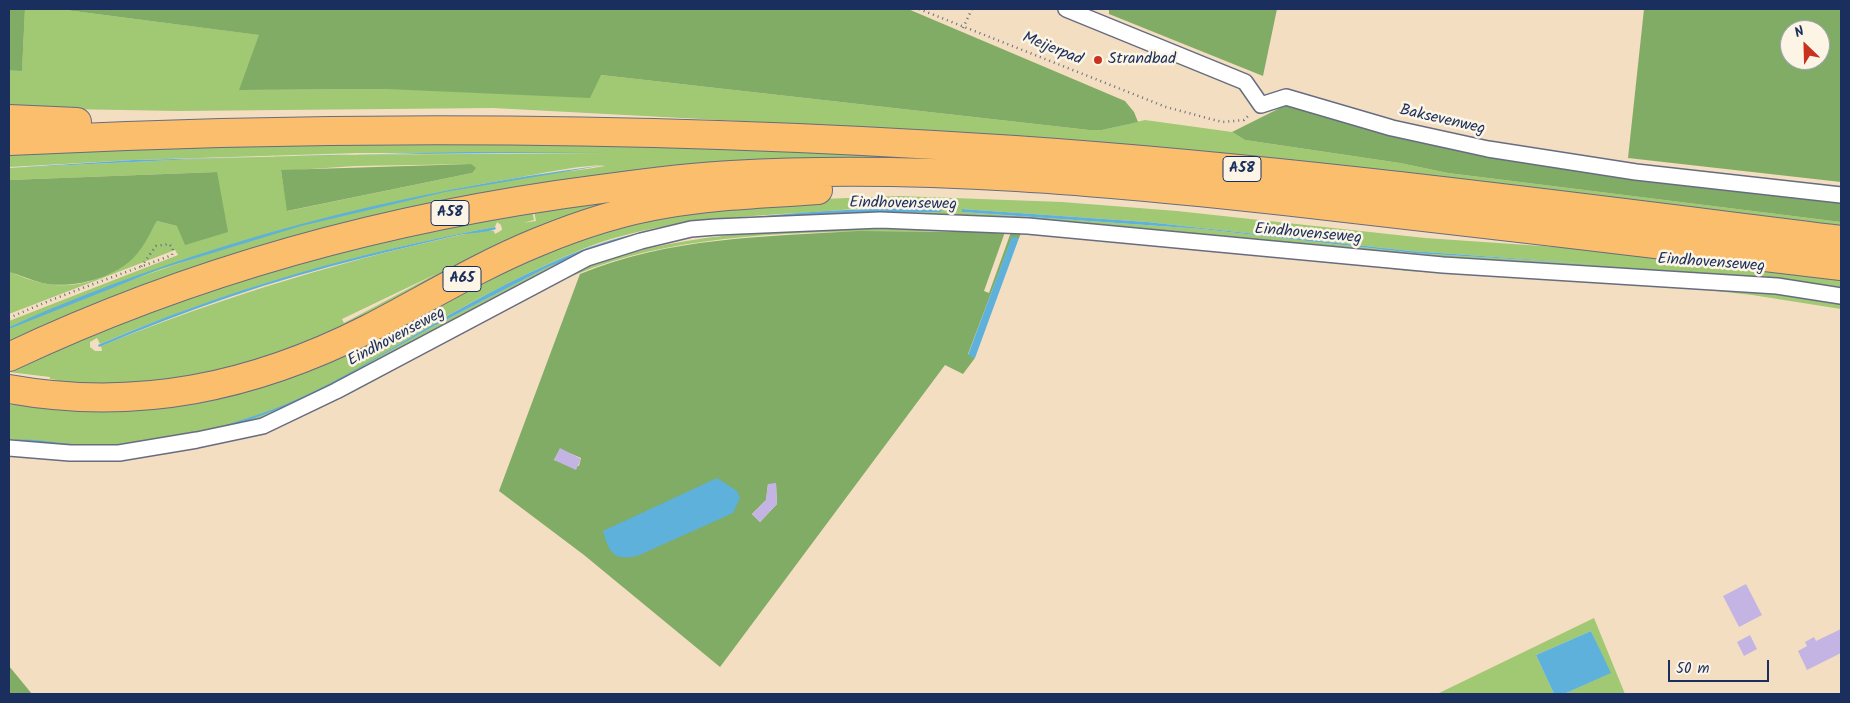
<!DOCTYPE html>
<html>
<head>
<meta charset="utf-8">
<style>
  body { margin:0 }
  #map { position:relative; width:1850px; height:703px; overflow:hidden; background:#f4dec1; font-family:Kalam,sans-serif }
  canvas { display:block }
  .frame { position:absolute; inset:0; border:10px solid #1b2f5e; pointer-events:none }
  .north { position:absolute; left:1780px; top:20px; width:50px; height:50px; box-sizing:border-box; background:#fcf5e5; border:1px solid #a2a6af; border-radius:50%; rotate:336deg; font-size:14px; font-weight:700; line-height:20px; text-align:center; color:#1b2f5e }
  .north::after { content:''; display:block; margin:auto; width:18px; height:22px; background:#c8321e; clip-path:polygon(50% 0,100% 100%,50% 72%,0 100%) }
  .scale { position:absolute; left:1668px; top:660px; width:101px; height:22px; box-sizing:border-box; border:2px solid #1b2f5e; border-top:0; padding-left:6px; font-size:15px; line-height:18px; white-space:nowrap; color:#1b2f5e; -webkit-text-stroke:4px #fcf5e5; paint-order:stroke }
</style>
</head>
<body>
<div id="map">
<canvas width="1850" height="703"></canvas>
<div class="frame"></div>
<div class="north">N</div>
<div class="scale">50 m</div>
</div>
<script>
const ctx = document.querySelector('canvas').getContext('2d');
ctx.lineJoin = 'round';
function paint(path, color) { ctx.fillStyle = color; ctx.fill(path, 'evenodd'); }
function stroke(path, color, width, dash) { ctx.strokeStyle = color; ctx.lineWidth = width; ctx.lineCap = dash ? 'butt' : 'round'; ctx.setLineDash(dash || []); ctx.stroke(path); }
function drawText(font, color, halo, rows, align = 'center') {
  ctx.font = font + ' Kalam,sans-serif'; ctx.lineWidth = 5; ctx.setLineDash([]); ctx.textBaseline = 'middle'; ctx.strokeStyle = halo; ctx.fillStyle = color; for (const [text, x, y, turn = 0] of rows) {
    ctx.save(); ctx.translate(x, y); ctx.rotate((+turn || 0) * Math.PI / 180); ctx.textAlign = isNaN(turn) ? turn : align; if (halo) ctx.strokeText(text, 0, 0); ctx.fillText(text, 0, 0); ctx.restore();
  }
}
const green = new Path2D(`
  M25 9H58L260 35 240 90 387 89 601 75 1089 130H1102L1145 120 1232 132 1245 140 1400 163 1448 173 1841 222V227L1252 157 1118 144 928 131 493 108 178 111 9 108V70H22Z
  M509 139 1096 165 1841 250 1227 184H559L9 347V329L15 326C135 275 258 234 385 204 438 192 491 183 545 174 565 171 585 170 605 166 591 163 533 175 516 178 340 207 173 259 9 327V321L178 255 175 250 9 314V272C19 275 31 281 42 283 93 294 134 264 157 221L177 226 216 172 9 180V168L194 159 329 155 602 153H359L134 160 9 167V150ZM471 164 472 173 288 211 281 171 355 166Z
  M899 196 1062 202 1177 211 1425 238 1571 248 1841 280V294C1698 270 1552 271 1408 258 1329 252 1251 240 1173 233 1047 221 921 215 795 224 745 227 694 232 645 242 604 251 567 268 530 286 485 308 440 331 396 356 366 373 336 391 305 406 208 450 113 455 9 445V441L89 447 164 441 200 435 250 420 303 400 434 326 548 267 621 240 674 229 732 221 866 213 941 212V208C899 205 855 209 813 212 738 217 657 220 585 248 523 273 463 306 406 340 372 360 338 383 303 398 237 428 164 443 92 445 65 446 36 442 9 439V404L13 405 14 402C137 416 235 404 348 350 430 310 507 259 595 231 692 201 798 200 899 196ZM962 209 1147 222 1411 251 1609 265 1414 253 1202 229 962 212Z
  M640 197 382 316 183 388 57 383V380L50 379V377L9 372C39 353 86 338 120 324 253 272 391 236 532 211L534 220 523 223 536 221 534 211ZM497 222 501 225 502 230 495 234 494 231 484 230C352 257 225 296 101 346L102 351H95L90 347V342L97 338 100 344C226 290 361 252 495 227ZM438 273 344 323 342 319Z
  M878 226 958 231C849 231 717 229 613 261 505 295 413 367 310 413 248 441 183 453 116 459L218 443 576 271C671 232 777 231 878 226Z
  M1256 252 1764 289 1841 301V309L1752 295 1689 288 1407 271Z
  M1594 618 1625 694H1564L1610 673 1591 631 1536 655 1554 694H1437Z`);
const forest = new Path2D(`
  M9 9H25L22 71 9 70Z
  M58 9H908L1125 101 1134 112 1138 122 1102 130H1089L601 75 590 98 387 89 239 90 259 35Z
  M1109 9H1277L1263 76 1109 14Z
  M1644 9H1841V182L1628 158ZM1790 30H1820V60H1790Z
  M1292 102 1356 122 1841 201V222L1448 173 1400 163 1245 140 1232 132Z
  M471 164 476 168 472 173 287 211 281 170Z
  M217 172 228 232 185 245 177 226 157 221C149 235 142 251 129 262 107 280 69 289 42 283 31 280 20 275 9 272V180Z
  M858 231 1005 232 984 291 989 293 1011 232 1021 233 1019 238H1012L968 354 975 358 963 374 945 365 720 667 584 555 499 491 580 274C671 237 761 237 858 231ZM560 449 581 458 579 466 554 460ZM768 484H776L777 504 760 522 752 514 766 500Z
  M9 666 32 694H9Z`);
const water = new Path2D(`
  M467 152H602L329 155 194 159 9 168 134 160Z
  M605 165 445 192 301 226 160 269 9 329V327C197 243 400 191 605 165Z
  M941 208V212L866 213 732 221 674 229 621 240 548 267 434 326 303 400 250 420 200 435 164 441 89 447 9 441C27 436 68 446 91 445 146 444 199 435 251 417 311 398 363 365 418 333 464 306 513 279 562 258 626 230 695 221 764 216 823 210 882 208 941 208Z
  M962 209 1147 222 1411 251 1609 265 1414 253 1202 229 962 212Z
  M495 227 496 229C490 232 468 233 459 235 427 242 395 250 363 258 273 280 184 311 99 347L98 345C224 290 360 252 495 227Z
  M1012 237 1019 238 975 358 968 355Z
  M717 478 737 491 740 498 733 513 637 556C613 561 609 552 603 531Z
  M1591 631 1611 673 1564 694H1554L1536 655Z`);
const building = new Path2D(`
  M560 448 581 459 576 470 554 460Z
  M776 483 777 504 760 522 752 514 766 500 768 484Z
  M1746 584 1762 615 1739 627 1723 596Z
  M1841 629V653L1807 670 1798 651 1807 646 1805 642 1814 637 1816 641Z
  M1750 635 1757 649 1744 656 1737 642Z`);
const path = new Path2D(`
  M919 9 1166 107 1222 122 1244 120 1250 114
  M963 28 972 9
  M9 318C62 294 117 276 172 255L173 248 169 244 156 246 141 267`);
const street = new Path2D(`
  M1066 9 1245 82 1261 105 1286 97 1392 128 1488 149 1636 172 1841 195
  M9 448 70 453H119L197 440 263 426 336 391 587 258 641 241 691 229 716 227 880 220 1028 226 1443 265 1777 286 1841 296`);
const highway = new Path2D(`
  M9 119 77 122
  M9 141C344 124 680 127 1015 150 1291 169 1566 206 1841 240
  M9 357C195 269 397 215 601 189 644 183 688 177 731 175 922 164 1112 182 1302 203 1482 223 1661 245 1841 266
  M9 389C137 412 253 387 368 329 424 300 479 266 538 242 579 225 622 211 665 204 715 195 767 194 818 190`);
const markers = [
  [1098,60,5,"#c8321e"]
];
const shields = [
  [1242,169,38],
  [450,213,38],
  [462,279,38]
];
const shieldNames = [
  ["A58",1242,169],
  ["A58",450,213],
  ["A65",462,279]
];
const streetNames = [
  ["Meijerpad",1052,50,22],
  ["Baksevenweg",1442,121,13],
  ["Eindhovenseweg",903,205,1],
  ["Eindhovenseweg",1308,235,5],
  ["Eindhovenseweg",1711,264,4],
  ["Eindhovenseweg",397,338,-28]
];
const poiNames = [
  ["Strandbad",1108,60]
];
paint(green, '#a1c873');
paint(forest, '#80ac65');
paint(water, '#5eb1da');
paint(building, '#c3b4e3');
stroke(street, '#676c81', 18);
stroke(highway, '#676c81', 30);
stroke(path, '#676c81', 2.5, [1, 4]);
stroke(street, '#fff', 15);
stroke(highway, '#fabe6d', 28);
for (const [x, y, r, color] of markers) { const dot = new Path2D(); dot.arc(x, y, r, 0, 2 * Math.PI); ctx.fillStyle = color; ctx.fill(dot); stroke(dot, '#fcf5e5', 2); }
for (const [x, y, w] of shields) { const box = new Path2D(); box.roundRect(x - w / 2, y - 12.5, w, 25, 4); ctx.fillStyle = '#fcf5e5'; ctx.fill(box); stroke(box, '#1b2f5e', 1); }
drawText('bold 15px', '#1b2f5e', null, shieldNames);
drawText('16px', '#1b2f5e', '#fcf5e5', streetNames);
drawText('16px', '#1b2f5e', '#fcf5e5', poiNames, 'left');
</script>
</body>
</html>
